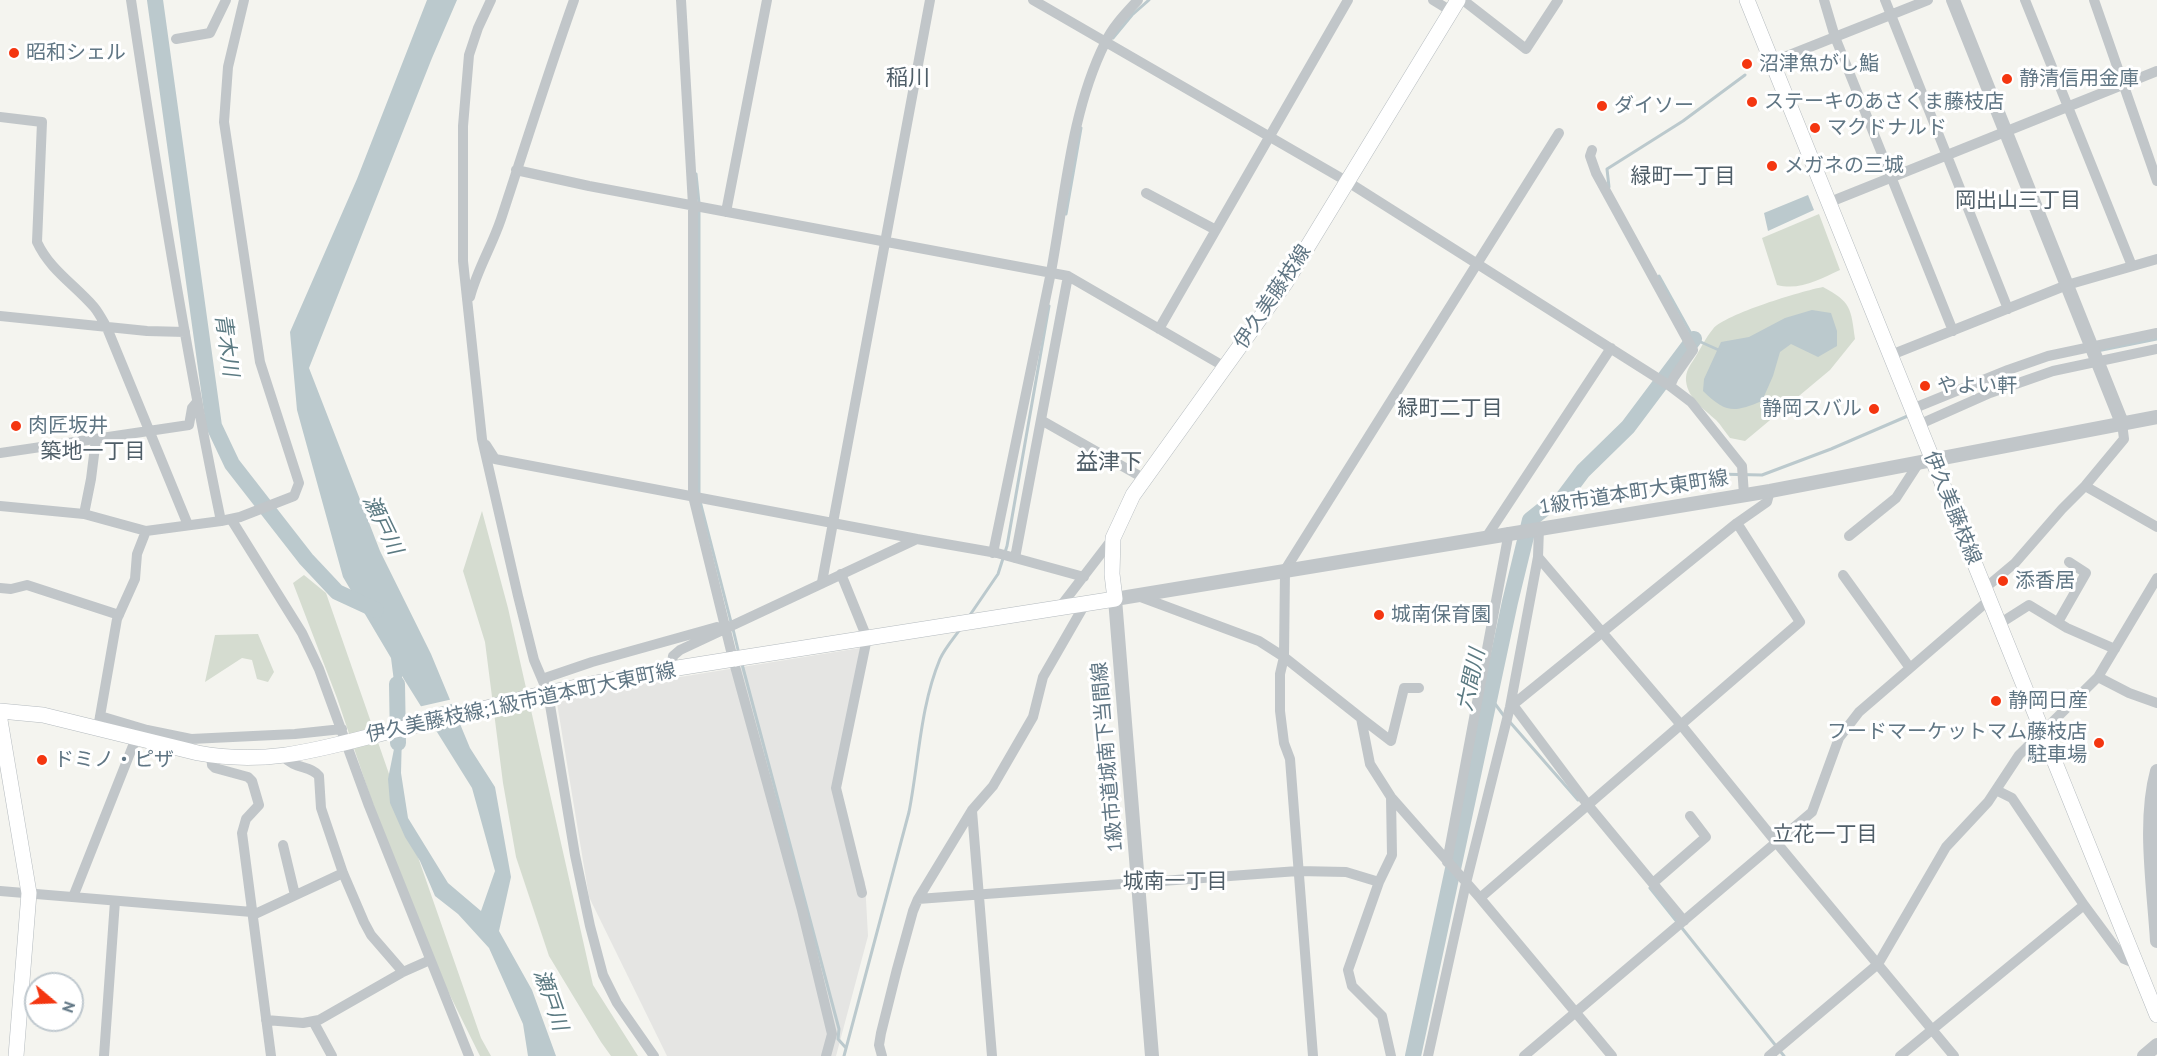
<!DOCTYPE html>
<html>
<head>
<meta charset="utf-8">
<style>
  body { margin:0 }
  #map { position:relative; width:2157px; height:1056px; overflow:hidden; background:#f4f4ef; font-family:"PT Sans",sans-serif }
  canvas { display:block }
  .north { position:absolute; left:24px; top:972px; width:60px; height:60px; box-sizing:border-box; background:#fff; border:2px solid #bfc8ce; border-radius:50%; rotate:109deg; font-size:16px; font-weight:700; line-height:24px; text-align:center; color:#607684 }
  .north::after { content:''; display:block; margin:auto; width:21px; height:27px; background:#f43610; clip-path:polygon(50% 0,100% 100%,50% 72%,0 100%) }
</style>
</head>
<body>
<div id="map">
<canvas width="2157" height="1056"></canvas>
<div class="north">N</div>
</div>
<script>
const ctx = document.querySelector('canvas').getContext('2d');
ctx.lineJoin = 'round';
function paint(path, color) { ctx.fillStyle = color; ctx.fill(path, 'evenodd'); }
function stroke(path, color, width, dash) { ctx.strokeStyle = color; ctx.lineWidth = width; ctx.lineCap = dash ? 'butt' : 'round'; ctx.setLineDash(dash || []); ctx.stroke(path); }
function drawText(font, color, halo, rows, align = 'center') {
  ctx.font = font + ' "PT Sans","Noto Sans JP",sans-serif'; ctx.lineWidth = 6; ctx.setLineDash([]); ctx.textBaseline = 'middle'; ctx.strokeStyle = halo; ctx.fillStyle = color; for (const [text, x, y, turn = 0] of rows) {
    ctx.save(); ctx.translate(x, y); ctx.rotate((+turn || 0) * Math.PI / 180); ctx.textAlign = isNaN(turn) ? turn : align; if (halo) ctx.strokeText(text, 0, 0); ctx.fillText(text, 0, 0); ctx.restore();
  }
}
const built = new Path2D(`
  M860 648 836 788 865 882 868 936 836 1056H667L589 897 556 697Z`);
const green = new Path2D(`
  M1819 214 1840 270C1820 279 1800 291 1777 285L1762 238Z
  M1823 287C1851 302 1851 308 1855 339L1830 370 1745 441 1730 438C1725 432 1721 425 1716 420 1704 409 1688 399 1686 381 1685 371 1691 364 1696 356 1701 348 1706 337 1713 329 1725 314 1802 291 1823 287Z
  M482 511 508 608 593 985 638 1056H611L601 1042 549 956 516 857 503 783 485 642 463 571Z
  M304 575 326 593 481 1038 491 1056H480L437 969 389 852 337 698 293 583Z
  M258 634 274 672 268 682 257 679 252 660 242 658 205 682 215 635Z`);
const water = new Path2D(`
  M427 0H457L432 58 309 368 380 551 431 654 470 748 495 787 511 877 499 931 532 990 556 1056H528L523 1024 489 948 458 914 435 896 420 861 405 837 390 803 388 779 397 734 402 733 401 773 408 818 448 883 481 911 495 871 472 788 402 676 403 703 397 705 391 658 343 577 297 410 290 332 357 179Z
  M1808 195 1814 210 1768 231 1764 213Z
  M1812 310 1831 313 1837 331V346L1818 357 1791 344 1780 352 1773 376 1762 401C1733 413 1726 413 1703 391L1704 379 1721 342 1749 337 1785 318Z`);
const pier = new Path2D(`
  M453 699 455 703 421 712 418 707Z`);
const stream = new Path2D(`
  M1113 38 1132 15 1149 0
  M696 174 699 203
  M1609 187 1607 169 1683 121 1745 75
  M699 210V494
  M1066 214 1081 128
  M1659 276 1694 339 1721 351
  M2097 351 2157 339
  M700 501 731 622
  M1559 503 1613 495 1714 474 1762 475 1831 449 1910 415
  M970 615 998 574 1007 546 1049 306
  M733 629 739 654
  M742 664 839 1029 838 1039 846 1048
  M1490 697 1504 716
  M1509 721 1578 800
  M1650 888 1784 1056
  M844 1056 909 812C919 761 920 707 940 659 945 648 954 638 961 628`);
const river = new Path2D(`
  M155 0 214 426 232 464 306 559 337 592 376 610
  M397 684 398 743
  M1413 1056 1510 602 1530 520 1545 508 1559 503 1583 471 1628 427 1694 339`);
const minor = new Path2D(`
  M131 0C157 174 185 349 221 521
  M491 0 478 28 469 55 463 126V261L482 439 518 596 534 660 548 693 575 855 590 926 603 975 617 1003 654 1056
  M681 0 693 205V496L733 659 802 910 832 1034 826 1056
  M1033 0 1348 182 1670 386 1691 402 1742 466 1744 495
  M1433 0 1451 11
  M1463 0 1526 49 1558 0
  M1824 0 1835 37 1953 331
  M1885 0 2008 309
  M2025 0 2132 266
  M2094 0 2157 181
  M176 39 210 33 226 0
  M1772 62 1928 0
  M0 117 42 122 37 242C50 270 74 284 94 307 99 313 103 321 107 328L188 525
  M1592 150 1590 156 1596 173 1693 350 1674 377 1670 386
  M516 170 589 186 1068 276 1225 367
  M1146 193 1216 230
  M1830 202 2157 71
  M726 212 767 0
  M470 297C477 270 492 246 501 219 525 146 548 73 574 0
  M0 316 147 331 185 332
  M1159 329 1348 0
  M1891 355 2067 285 2157 259
  M1912 409 2008 370 2048 356 2157 333
  M1041 420 1145 479
  M1918 425 1990 393 2053 371 2157 349
  M486 445 495 459 917 539
  M0 453 189 425 192 408 197 402
  M2085 486 2157 527
  M0 506 84 514 146 531 221 521 240 517 294 496 299 483 260 362 224 122 228 67 244 0
  M84 514 91 479 96 439
  M231 519 302 633 319 669 369 806 469 1056
  M1487 536 1611 348
  M1849 536 1896 498 1920 461
  M993 553C1012 461 1031 369 1050 277 1065 200 1070 113 1105 43 1113 26 1126 13 1138 0
  M1538 557 1682 726 1776 842 1954 1056
  M1015 558 1068 276
  M841 574 867 638 836 788 862 893
  M1843 575 1910 668
  M822 582 930 0
  M0 588 11 589 27 585 119 615
  M1984 589 2015 563 2062 509 2085 486 2124 439 2122 423
  M1138 596 1259 641 1284 657 1361 718 1370 764 1391 797 1480 898 1612 1056
  M1060 607 1113 538
  M2058 622 2086 573 2069 562
  M1999 624 2029 605 2067 628 2115 649
  M671 669 673 656 680 650 917 539 997 553 1084 577
  M2098 677 2129 693 2157 703
  M542 679 592 662 717 627
  M1513 705 1588 805 1684 921
  M1510 707 1737 523 1767 502 1770 491
  M100 716 147 730 191 739 295 734 342 729
  M1361 718 1391 741 1404 688H1419
  M99 722 117 619 135 579 137 554 146 531
  M211 755 212 765 215 768 248 777 252 781 259 805 246 819 242 833 271 1056
  M283 756C295 770 311 765 319 776L321 808 343 873 364 922 371 935 403 972
  M1996 790 2012 798 2084 905 2124 959 2136 964
  M1391 797 1392 855 1379 882 1348 970 1352 986 1382 1016 1391 1056
  M972 811 992 1056
  M283 845 295 895
  M1447 862 1509 532
  M1653 883 1706 837 1690 816
  M0 891 252 912
  M73 897 136 738
  M1480 898 1800 622 1737 523
  M918 899 1298 871 1346 872 1379 882
  M253 915 343 873
  M266 1020 303 1023 319 1020 403 972 430 960
  M313 1021 332 1056
  M104 1056 115 901
  M882 1056 879 1045 881 1033 897 969 913 911 918 899 972 810 993 786 1033 717 1043 677 1085 604
  M1313 1056 1290 759 1284 743 1280 711V674L1284 657 1285 570 1559 133
  M1428 1056 1466 883 1510 707 1538 557 1539 528
  M1524 1056 1812 812 1839 738 1859 712 1989 600
  M1769 1056 1878 964 1946 847 1988 802 2019 755 2098 677 2157 578
  M1900 1056 2084 905`);
const tertiary = new Path2D(`
  M1953 0 2122 423
  M2157 771C2143 822 2154 889 2157 941
  M1152 1056 1115 599 1770 491 2157 417
  M2144 1056 2157 1045`);
const secondary = new Path2D(`
  M1747 0 2157 1015
  M734 659 1115 599 1112 574 1113 538 1133 495 1286 282 1458 0
  M0 711 43 715 198 753C268 766 320 749 387 732 439 720 491 707 542 694
  M0 720 29 893 16 1056`);
const secondaryBridge = new Path2D(`
  M542 694 640 674 734 659`);
const markers = [
  [14,53,6,"#f43610"],
  [1747,64,6,"#f43610"],
  [2007,79,6,"#f43610"],
  [1752,102,6,"#f43610"],
  [1602,106,6,"#f43610"],
  [1815,128,6,"#f43610"],
  [1772,166,6,"#f43610"],
  [1925,386,6,"#f43610"],
  [1874,409,6,"#f43610"],
  [16,426,6,"#f43610"],
  [2003,581,6,"#f43610"],
  [1379,615,6,"#f43610"],
  [1996,701,6,"#f43610"],
  [2099,743,6,"#f43610"],
  [42,760,6,"#f43610"]
];
const poiNames = [
  ["昭和シェル",26,53],
  ["沼津魚がし鮨",1759,64],
  ["静清信用金庫",2019,79],
  ["ステーキのあさくま藤枝店",1764,102],
  ["ダイソー",1614,106],
  ["マクドナルド",1827,128],
  ["メガネの三城",1784,166],
  ["やよい軒",1937,386],
  ["静岡スバル",1862,409,"right"],
  ["肉匠坂井",28,426],
  ["添香居",2015,581],
  ["城南保育園",1391,615],
  ["静岡日産",2008,701],
  ["フードマーケットマム藤枝店",2087,732,"right"],
  ["駐車場",2087,755,"right"],
  ["ドミノ・ピザ",54,760]
];
const streetNames = [
  ["伊久美藤枝線",1273,297,-56],
  ["1級市道本町大東町線",1634,493,-9],
  ["伊久美藤枝線",1952,508,68],
  ["伊久美藤枝線;1級市道本町大東町線",521,703,-12],
  ["1級市道城南下当間線",1108,757,-95]
];
const neighbourhoodNames = [
  ["緑町一丁目",1683,177],
  ["岡出山三丁目",2018,201],
  ["緑町二丁目",1450,409],
  ["築地一丁目",93,452],
  ["立花一丁目",1825,835],
  ["城南一丁目",1175,882]
];
const waterNames = [
  ["青木川",226,345,82],
  ["瀬戸川",382,525,64],
  ["六間川",1472,680,-78],
  ["瀬戸川",550,1000,71]
];
const quarterNames = [
  ["稲川",908,79],
  ["益津下",1109,463]
];
paint(built, '#e5e5e3');
paint(green, '#d5dcd0');
paint(water, '#bbc9cd');
paint(pier, '#f4f4ef');
stroke(stream, '#bbc9cd', 3);
stroke(river, '#bbc9cd', 16);
stroke(secondary, '#b5bbbf', 16);
stroke(minor, '#c1c6c9', 10);
stroke(tertiary, '#c1c6c9', 14);
stroke(secondary, '#fff', 15);
stroke(secondaryBridge, '#b5bbbf', 16, []);
stroke(secondaryBridge, '#fff', 15);
for (const [x, y, r, color] of markers) { const dot = new Path2D(); dot.arc(x, y, r, 0, 2 * Math.PI); ctx.fillStyle = color; ctx.fill(dot); stroke(dot, '#fff', 2); }
drawText('20px', '#607684', '#fff', poiNames, 'left');
drawText('20px', '#607684', '#fff', streetNames);
drawText('21px', '#4f5e68', '#fff', neighbourhoodNames);
drawText('italic 21px', '#5b7a82', '#fff', waterNames);
drawText('22px', '#4f5e68', '#fff', quarterNames);
</script>
</body>
</html>
